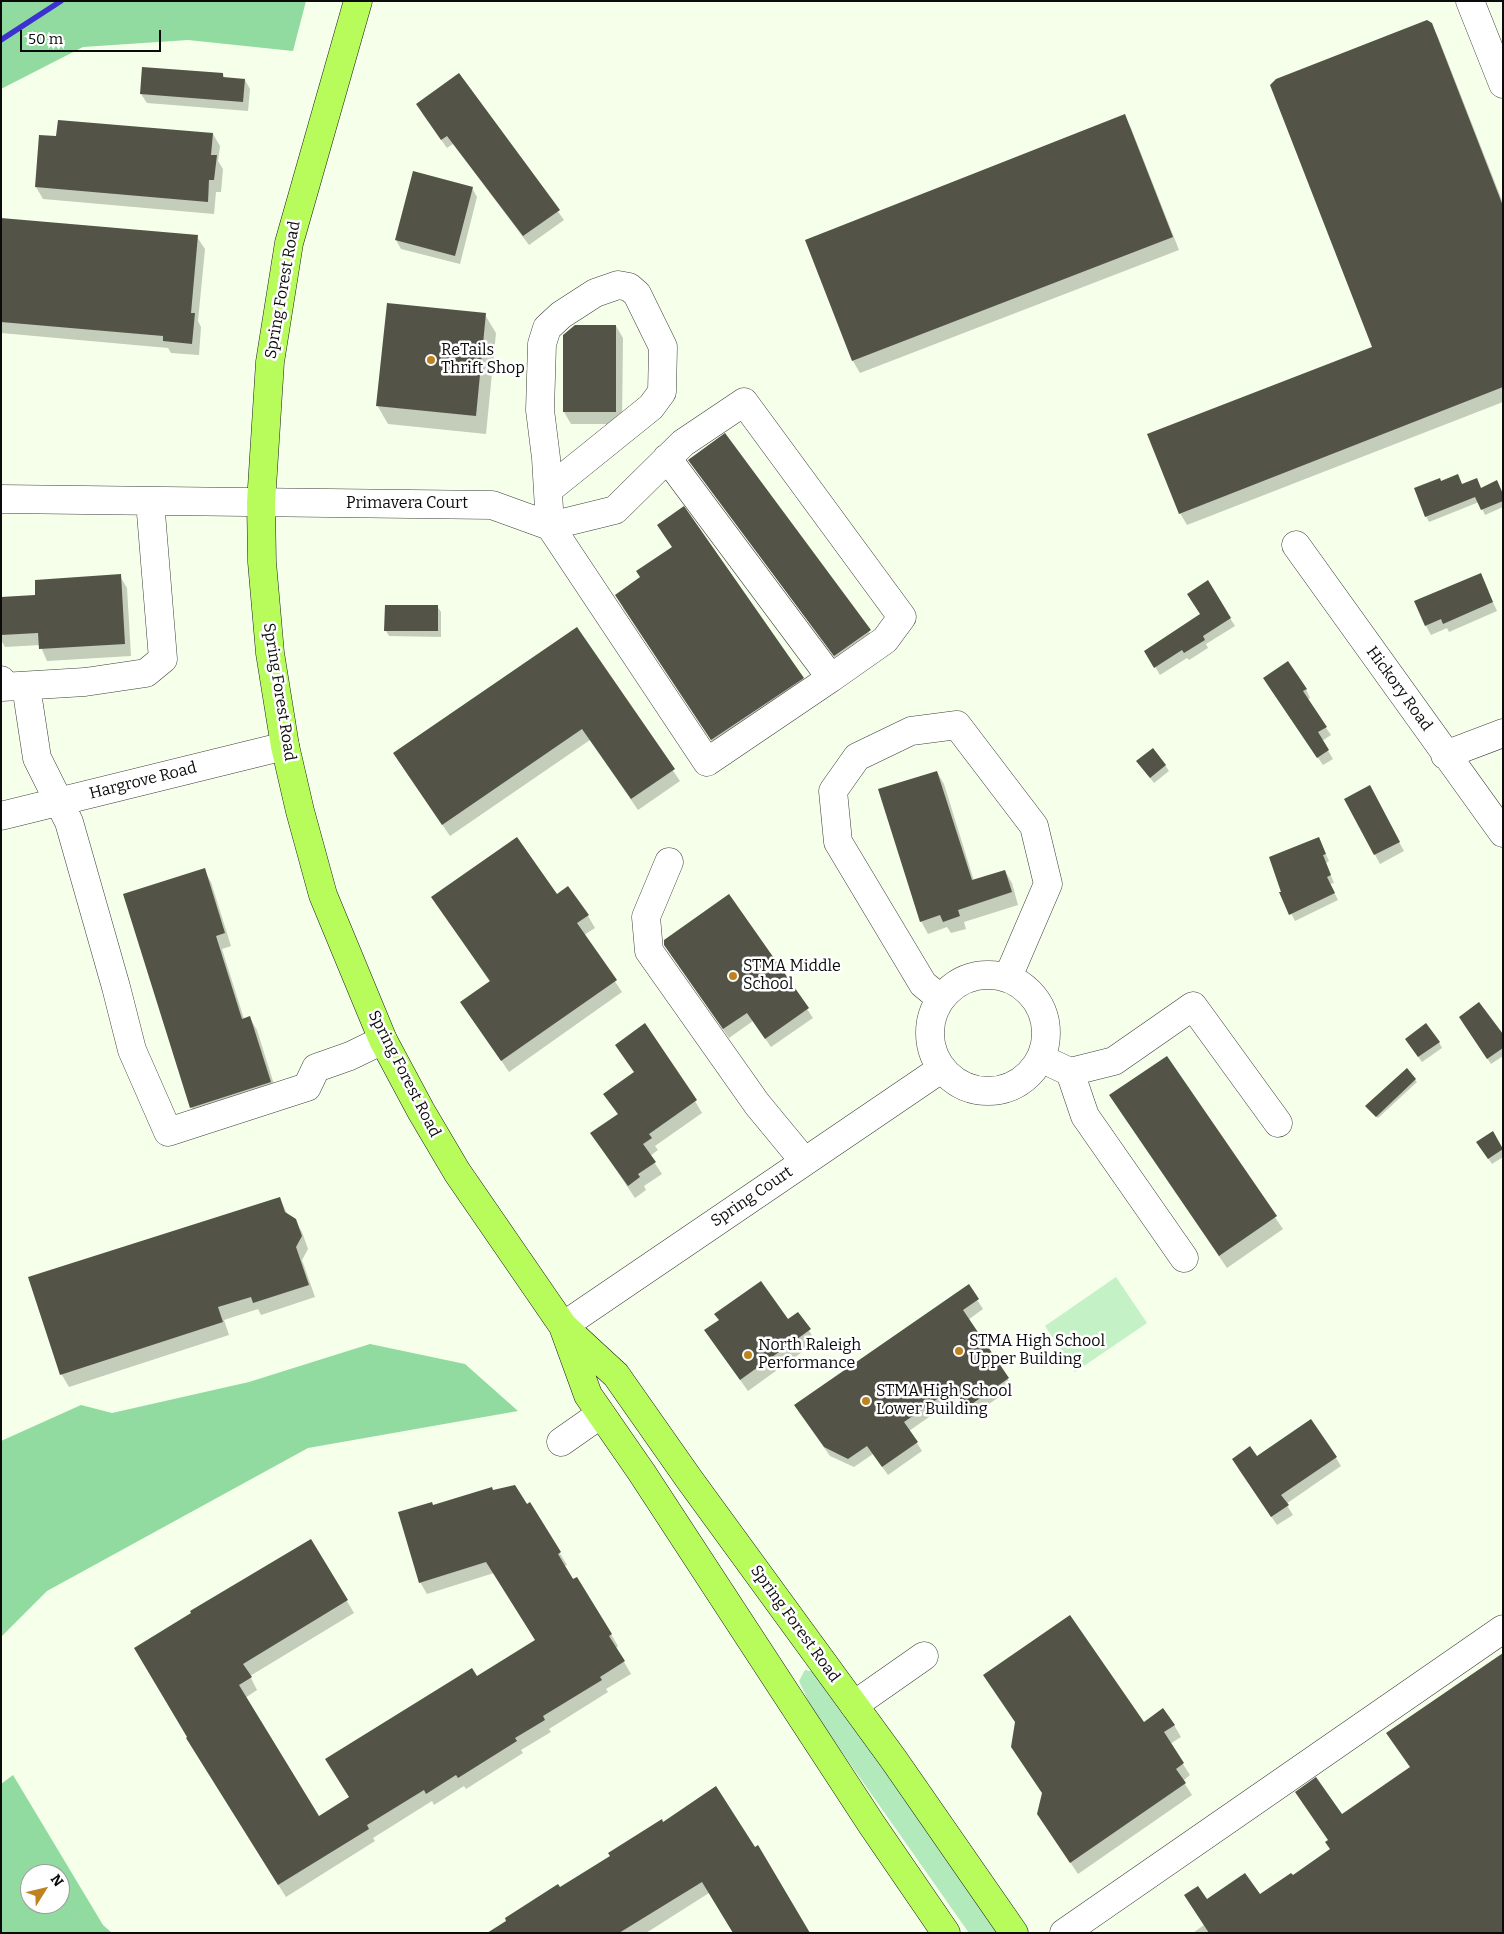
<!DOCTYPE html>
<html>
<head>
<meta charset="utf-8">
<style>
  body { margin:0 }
  #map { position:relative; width:1504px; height:1934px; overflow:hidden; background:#f5ffe9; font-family:Bitter,serif }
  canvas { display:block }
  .frame { position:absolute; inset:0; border:2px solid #0b0b0b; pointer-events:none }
  .north { position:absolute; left:20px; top:1864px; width:50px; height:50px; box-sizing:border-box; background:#fff; border:1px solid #9d9d9d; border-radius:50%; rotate:54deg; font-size:14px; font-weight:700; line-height:20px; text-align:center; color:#0b0b0b }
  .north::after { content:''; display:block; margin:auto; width:18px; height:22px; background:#be8220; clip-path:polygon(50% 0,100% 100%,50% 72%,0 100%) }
  .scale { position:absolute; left:20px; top:30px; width:141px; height:22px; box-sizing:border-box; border:2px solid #0b0b0b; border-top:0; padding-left:6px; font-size:15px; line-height:18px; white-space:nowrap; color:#0b0b0b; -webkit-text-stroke:4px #fff; paint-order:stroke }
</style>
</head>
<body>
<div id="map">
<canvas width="1504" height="1934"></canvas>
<div class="frame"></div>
<div class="north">N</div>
<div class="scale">50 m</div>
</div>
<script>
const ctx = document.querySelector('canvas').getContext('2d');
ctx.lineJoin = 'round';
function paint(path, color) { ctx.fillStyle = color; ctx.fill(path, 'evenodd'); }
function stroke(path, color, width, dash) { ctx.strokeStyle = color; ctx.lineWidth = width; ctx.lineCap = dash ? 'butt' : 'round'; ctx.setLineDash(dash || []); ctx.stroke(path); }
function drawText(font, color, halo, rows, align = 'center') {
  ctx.font = font + ' Bitter,serif'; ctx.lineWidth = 5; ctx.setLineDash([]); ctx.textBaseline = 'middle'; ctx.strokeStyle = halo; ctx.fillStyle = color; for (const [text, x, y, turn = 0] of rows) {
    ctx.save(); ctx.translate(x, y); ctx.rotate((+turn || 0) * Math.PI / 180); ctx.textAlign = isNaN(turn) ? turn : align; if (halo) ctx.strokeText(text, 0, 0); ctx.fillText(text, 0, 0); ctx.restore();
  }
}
const green = new Path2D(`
  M805 1670 816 1672 1000 1933H969L813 1711 799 1681Z`);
const forest = new Path2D(`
  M1 1H306L293 51 188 40 83 47 1 89Z
  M370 1344 465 1364 518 1411 308 1448 47 1591 1 1637V1441L81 1405 112 1413 249 1382Z
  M13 1775 103 1925 112 1933H1V1784ZM30 1874H60V1904H30Z`);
const pitch = new Path2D(`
  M1116 1277 1147 1323 1075 1372 1045 1326Z`);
const shadow = new Path2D(`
  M1431 24 1438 37 1503 203V402L1187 525 1180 513 1374 347Z
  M223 74 225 79 245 80 250 89 248 111 147 103 141 94Z
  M459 74 564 220 529 245 453 144 447 148 422 113Z
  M1124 116 1131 128 1179 250 860 373 853 361 806 240Z
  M213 134 220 146 218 161 223 169 221 192H216L214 214 43 199 36 187 58 138Z
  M472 188 477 197 460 264 401 249 396 240Z
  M1 219 197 237 205 249 198 321 201 327 199 355 171 353 168 348 1 333Z
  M485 315 496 333 486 434 388 424 377 405Z
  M616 326 623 338 622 424H571L564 412V335Z
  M725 435 877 643 842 668 690 460Z
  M1441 482 1503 495V507L1485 515 1479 502 1429 522 1426 516Z
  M658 525 803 678 810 690 719 752 623 608 641 578 673 548Z
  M1480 574 1497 611 1449 632 1447 628 1431 635 1426 626Z
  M120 576 127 588 131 656 47 661 40 645 5 647 1 640V598L37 596Z
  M437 606 441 612V637L389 636 386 631Z
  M1230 618 1235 626 1206 644 1208 648 1189 660 1187 658 1160 675 1146 651Z
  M577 629 680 781 638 810 590 740 450 836 402 766Z
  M1269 687 1306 689 1310 698 1307 700 1331 735 1322 741 1333 759 1323 765Z
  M1138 762 1165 765 1169 771 1154 783Z
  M937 772 944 784 974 881 1005 871 1012 883 1018 905 964 922 966 929 951 933 947 927 928 934 921 921Z
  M1374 796 1404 851 1380 864 1346 800Z
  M1319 839 1329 861 1326 863 1334 883 1330 884 1338 900 1295 921 1281 893Z
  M204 870 211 882 231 946 222 949 244 1019 250 1018 257 1030 277 1094 198 1119 191 1107Z
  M557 896 588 916 595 928 584 935 622 992 509 1072 462 1003 490 982 433 898Z
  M671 955 807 1009 813 1018 771 1047 753 1021 729 1038Z
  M1463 1023 1503 1036V1056L1491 1064Z
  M1439 1042 1442 1048 1422 1062 1410 1045Z
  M616 1045 695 1101 702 1113 655 1146 658 1150 650 1156 662 1174 644 1186 646 1190 635 1198 592 1134 618 1115 605 1094 635 1073Z
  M1166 1058 1283 1229 1227 1268 1118 1108Z
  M1407 1070 1417 1082 1378 1118 1368 1108Z
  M1481 1148 1503 1149V1157L1492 1164Z
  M280 1198 288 1216 295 1220 302 1232 308 1249 302 1260 315 1297 261 1315 258 1309 224 1320 229 1335 69 1387 62 1375 29 1278Z
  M968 1286 983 1309 968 1320 1013 1387 972 1416 959 1396 909 1431 922 1451 888 1475 873 1454 854 1467 830 1456 801 1414Z
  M798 1313 816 1342 748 1391 713 1342 787 1320Z
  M1257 1458H1336L1341 1466 1286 1504 1293 1515 1277 1525 1238 1468Z
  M493 1492 526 1505 529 1503 567 1565 564 1566 611 1634 618 1646 616 1648 631 1674 606 1689 608 1692 549 1729 551 1732 521 1750 523 1753 466 1789 464 1786 434 1805 432 1801 373 1838 375 1841 286 1897 194 1750 311 1541 354 1613 250 1676 257 1690 245 1698 318 1818 350 1798 476 1678 536 1641 494 1573 427 1594 420 1582 434 1507Z
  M1503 1654V1933H1193L1204 1925 1185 1896 1207 1901 1259 1896 1293 1877 1331 1850 1329 1841 1296 1793 1341 1816 1411 1768 1395 1745Z
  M1143 1723 1174 1725 1181 1737 1170 1744 1190 1775 1183 1781 1192 1795 1078 1874 1038 1814Z
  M661 1821 809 1933 709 1893 646 1933H489L612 1856Z`);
const stream = new Path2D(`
  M1 40 61 1`);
const building = new Path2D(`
  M1427 20 1432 23 1503 206V387L1179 514 1147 434 1372 347 1270 85 1276 79Z
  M142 67 223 73V77L245 79 243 102 140 94Z
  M459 73 560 210 523 236 447 136 441 140 416 104Z
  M1125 114 1173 237 852 361 805 240Z
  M58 120 213 133 211 155H217L214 180H209L208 202 35 187 39 135 56 136Z
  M413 171 473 187 455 256 395 240Z
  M1 218 198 235 191 313H195L192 344 163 341V336L1 322Z
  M387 303 486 313 476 416 376 406Z
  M575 325H616V412H563V335Z
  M725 433 871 630 834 656 688 460Z
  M1458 474 1462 484 1477 478 1481 488 1497 480 1503 494V501L1481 510 1475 497 1425 517 1414 488 1440 478 1441 481Z
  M684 506 804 678 711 740 615 595 640 577 636 571 672 547 657 525Z
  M1481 573 1493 602 1443 624 1441 619 1425 626 1414 601Z
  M121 574 125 644 39 649 38 633 1 635V597L35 595V580Z
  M1208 580 1231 618 1203 636 1205 640 1184 653 1182 650 1154 668 1144 651 1200 614 1187 594Z
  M385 605H438V631H384Z
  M577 627 675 769 631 799 582 729 442 825 393 753Z
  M1288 661 1307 689 1303 691 1327 727 1318 732 1329 750 1317 758 1263 678Z
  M1153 748 1166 765 1150 778 1136 761Z
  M937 771 972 880 1005 870 1012 892 958 910 960 916 943 922 940 915 920 922 878 789Z
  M1370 785 1400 842 1374 855 1344 799Z
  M517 837 557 894 568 886 589 915 577 923 617 980 501 1061 460 1002 490 981 431 897Z
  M1319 837 1326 854 1323 855 1331 875 1327 877 1335 893 1289 915 1279 892H1281L1269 857Z
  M205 868 225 933 216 936 242 1019 250 1016 271 1082 190 1108 123 894Z
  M729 894 809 1008 765 1039 747 1013 723 1029 664 945V940Z
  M1479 1002 1503 1034V1048L1487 1059 1459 1017Z
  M645 1023 697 1100 649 1134 652 1138 643 1144 656 1162 638 1174 640 1177 628 1186 590 1133 618 1114 603 1094 634 1072 615 1045Z
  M1426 1023 1440 1042 1418 1057 1405 1039Z
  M1167 1056 1277 1216 1219 1256 1109 1095Z
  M1407 1068 1416 1079 1376 1117 1365 1106Z
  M1493 1131 1503 1149 1488 1159 1476 1142Z
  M280 1197 285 1212 296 1219 302 1236 296 1247 309 1285 253 1303 251 1297 218 1307 223 1322 60 1375 28 1277Z
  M761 1281 788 1319 798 1312 811 1329 740 1380 704 1330 719 1320 714 1314Z
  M969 1284 979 1299 963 1310 1009 1378 966 1408 953 1388 904 1422 918 1442 882 1467 867 1446 848 1459 824 1447 794 1405Z
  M1311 1419 1337 1457 1281 1495 1289 1505 1271 1517 1232 1459 1250 1446 1257 1456Z
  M515 1485 527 1504 530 1502 561 1552 558 1554 573 1579 577 1577 612 1634 609 1636 625 1661 600 1677 602 1680 543 1716 545 1720 515 1738 517 1741 458 1778 456 1775 426 1794 424 1790 367 1825 369 1829 278 1885 186 1738 187 1737 134 1648 191 1613 190 1611 311 1539 348 1600 243 1664 252 1677 239 1685 319 1816 349 1797 325 1759 472 1668 477 1676 535 1640 486 1562 419 1583 398 1512 432 1502 433 1505 492 1487 493 1490Z
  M1070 1615 1144 1722 1163 1708 1175 1725 1164 1732 1184 1763 1176 1769 1186 1783 1070 1863 1037 1814 1042 1793 1011 1747 1015 1722 983 1675Z
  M1503 1653V1933H1209L1184 1895 1198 1886 1207 1899 1245 1873 1260 1894 1291 1873 1293 1875 1330 1849 1325 1842 1328 1840 1295 1792 1316 1777 1342 1814 1410 1767 1386 1733Z
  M716 1786 755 1847 758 1845 810 1933H733L702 1882 619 1933H487L506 1921 505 1918 558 1884 560 1887 610 1856 608 1853 662 1819 663 1822Z`);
const minor = new Path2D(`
  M1470 1 1503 84
  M548 490 651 407 662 392 663 347 637 294 629 287 618 285 595 293 561 315 547 328 542 344 540 410 546 458 550 526 707 762 831 678
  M1 499 492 505 550 526
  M550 526 615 510 683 443 744 402 902 617 885 640 831 678 667 458
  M1296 545 1503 833
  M1 680 2 687 85 682 146 673 163 659 150 501
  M26 686 37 758 69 822 116 987 132 1050 168 1132 307 1087 316 1068 350 1056 383 1040
  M1445 755 1503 733
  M1 816 285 746
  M669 862 646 917 649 951 757 1104 804 1161
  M930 1033a58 58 0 1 1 116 0a58 58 0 1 1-116 0Z
  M940 998 923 984 838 842 833 791 857 757 911 731 957 725 1034 826 1048 884 1008 977
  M1053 1064 1070 1072 1085 1116 1184 1258
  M1070 1072 1114 1061 1193 1006 1278 1123
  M563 1326 941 1069
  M561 1442 601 1414
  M854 1705 924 1656
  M1064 1933 1503 1629`);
const major = new Path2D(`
  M358 1 289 243 270 362 261 503 262 562 270 653 285 746 300 811 323 895 383 1040 421 1111 457 1172 563 1326 616 1375 689 1479 894 1760 1014 1933
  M564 1329 588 1395 642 1473 872 1825 946 1933`);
const markers = [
  [431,360,5,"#be8220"],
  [733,976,5,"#be8220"],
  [959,1351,5,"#be8220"],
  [748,1355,5,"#be8220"],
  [866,1401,5,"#be8220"]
];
const streetNames = [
  ["Spring Forest Road",283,290,-80],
  ["Primavera Court",407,504],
  ["Hickory Road",1399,689,54],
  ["Spring Forest Road",279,692,81],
  ["Hargrove Road",143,781,-14],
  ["Spring Forest Road",404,1074,63],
  ["Spring Court",752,1197,-34],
  ["Spring Forest Road",795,1624,54]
];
const poiNames = [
  ["ReTails",441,351],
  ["Thrift Shop",441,369],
  ["STMA Middle",743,967],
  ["School",743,985],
  ["STMA High School",969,1342],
  ["Upper Building",969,1360],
  ["North Raleigh",758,1346],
  ["Performance",758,1364],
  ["STMA High School",876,1392],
  ["Lower Building",876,1410]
];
paint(green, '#b2eabb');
paint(forest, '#91dba1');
paint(pitch, '#c4f1c5');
paint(shadow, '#0003');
stroke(stream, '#3c32d0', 5.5);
paint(building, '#535447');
stroke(minor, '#3e3e3e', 29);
stroke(major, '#1c1c1c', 29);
stroke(minor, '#fff', 28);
stroke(major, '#b8fc5c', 28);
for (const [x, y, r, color] of markers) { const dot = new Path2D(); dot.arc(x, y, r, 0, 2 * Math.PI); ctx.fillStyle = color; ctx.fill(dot); stroke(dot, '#fff', 2); }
drawText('16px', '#0b0b0b', '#fff', streetNames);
drawText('16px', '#0b0b0b', '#fff', poiNames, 'left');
</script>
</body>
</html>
